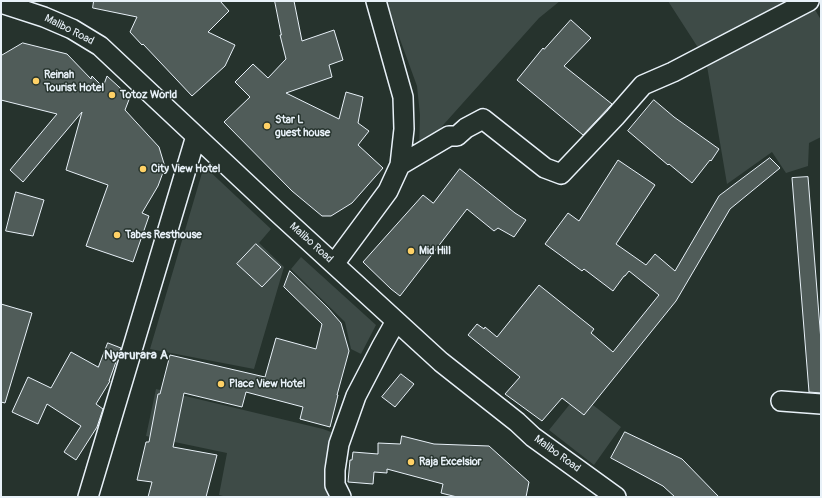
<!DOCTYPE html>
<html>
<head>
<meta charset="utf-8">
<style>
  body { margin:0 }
  #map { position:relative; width:822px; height:498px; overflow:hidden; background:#26332d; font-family:Pangolin,sans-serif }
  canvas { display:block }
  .frame { position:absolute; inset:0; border:2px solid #e8f1f8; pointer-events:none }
</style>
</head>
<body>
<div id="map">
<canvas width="822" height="498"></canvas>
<div class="frame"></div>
</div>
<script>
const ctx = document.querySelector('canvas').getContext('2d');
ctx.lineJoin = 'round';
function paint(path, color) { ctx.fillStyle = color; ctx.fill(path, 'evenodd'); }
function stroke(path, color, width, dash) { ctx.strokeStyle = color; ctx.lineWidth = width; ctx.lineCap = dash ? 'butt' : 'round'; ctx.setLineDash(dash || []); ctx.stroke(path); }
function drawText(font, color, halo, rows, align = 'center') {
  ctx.font = font + ' Pangolin,sans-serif'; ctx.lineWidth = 3; ctx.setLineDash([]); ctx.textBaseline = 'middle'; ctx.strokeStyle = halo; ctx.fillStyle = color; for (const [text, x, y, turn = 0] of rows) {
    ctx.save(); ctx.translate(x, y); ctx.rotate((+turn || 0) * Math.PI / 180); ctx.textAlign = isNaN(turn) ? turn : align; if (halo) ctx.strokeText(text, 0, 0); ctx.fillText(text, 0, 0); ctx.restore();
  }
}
const green = new Path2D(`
  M386 1H560L539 18 419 152 420 115 417 86Z
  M668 1H810L821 20V137L809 143 808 166 786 173 772 152 727 184 706 60Z
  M204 166 271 229 259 243 284 267 254 369 150 349Z
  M301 257 376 325 361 354 351 349 345 322 291 269Z
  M156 389 323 429 331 432C329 454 325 476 330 497H227L219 495 227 453 146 436Z
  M570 404 584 415 593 405 621 427 594 465 549 430Z`);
const building = new Path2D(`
  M94 1H220L229 11 208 32 235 45 225 66 192 96 143 44 142 45 130 32 137 17 93 8Z
  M275 1H294L302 41 334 30 343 60 329 65 332 77 286 93 339 119 346 92 363 97 358 123 369 131 358 145 383 168 352 203 331 216H322L292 191 224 122 250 97 235 82 253 64 268 78 286 59 280 35H281Z
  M571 20 591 38 564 66 612 104 583 135 517 80 543 48 544 49Z
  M23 43 67 54 91 79 92 76 103 87 107 76 130 97 125 110 159 147 165 167 158 186 142 213 149 216 133 262 86 246 108 185 66 170 82 112 23 182 10 170 57 114 1 100V56Z
  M654 100 674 117 719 149 711 161 710 160 692 183 669 164 668 165 628 131Z
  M770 158 780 168 730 209 676 301 584 415 562 398 542 421 505 394 520 377 468 335 477 324 484 329 485 327 497 337 539 285 594 329 591 333 613 352 659 295 629 271 625 276H624L613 291 584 269 582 271 545 244 568 213 579 221 618 160 655 185 616 244 646 265 655 254 675 271 719 196Z
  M460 169 515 213 526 220 514 237 498 228 494 231 467 209 400 296 391 289 363 262 423 195 433 203Z
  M808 177 821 341V393L809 392 792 178Z
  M16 192 44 200 33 236 6 231Z
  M256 244 281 267 262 287 237 264Z
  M290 271 328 308 341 323 349 351 337 395H338L330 427 300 419 303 407 246 392 242 407 184 393 173 447 217 455 206 497H148L152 482 137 480 146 442H149L158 394H160L170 355 265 377 276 338 316 349 322 324 284 287Z
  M1 304 32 313 5 403 1 402Z
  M108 343 121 348 109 381H110L96 404 103 409 97 427 76 460 64 452 81 426 47 404 38 424 12 412 28 377 51 388 71 352 98 367Z
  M401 374 414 384 395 407 382 397Z
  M625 432 682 459 719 497H675L663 486 611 458Z
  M402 436 434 444 489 446 529 482 526 497H457L441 493 443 484 387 469V473L374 472 373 484 348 482 350 460H352L353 452 378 454V443L400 444Z`);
const minor = new Path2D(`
  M1 3 44 17 72 29 100 46 277 212 441 362 517 422 533 437 616 497
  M400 165 449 136H457L466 128 483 119 545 168 561 174 615 117 643 85 673 72 809 1
  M334 264 388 191 400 165 404 129 403 97 376 1
  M781 401 821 404
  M88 497 196 136
  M341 497 335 485V470L339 444 356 396 382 346 396 321`);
const markers = [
  [36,81,4,"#ffd166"],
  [112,95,4,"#ffd166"],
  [267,126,4,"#ffd166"],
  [143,169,4,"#ffd166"],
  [117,235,4,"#ffd166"],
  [411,251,4,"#ffd166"],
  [221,384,4,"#ffd166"],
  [411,462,4,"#ffd166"]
];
const streetNames = [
  ["Malibo Road",69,30,27],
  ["Malibo Road",311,243,42],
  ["Malibo Road",557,454,36]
];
const poiNames = [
  ["Reinah",44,75],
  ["Tourist Hotel",44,88],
  ["Totoz World",120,95],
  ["Star L",275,120],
  ["guest house",275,133],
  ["City View Hotel",151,169],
  ["Tabes Resthouse",125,235],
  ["Mid Hill",419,251],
  ["Place View Hotel",229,384],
  ["Raja Excelsior",419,462]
];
const quarterNames = [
  ["Nyarurara A",136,356]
];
paint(green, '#3e4b47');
paint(building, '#505c59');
stroke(building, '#e8f1f8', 1);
stroke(minor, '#e8f1f8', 22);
stroke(minor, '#26332d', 19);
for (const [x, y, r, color] of markers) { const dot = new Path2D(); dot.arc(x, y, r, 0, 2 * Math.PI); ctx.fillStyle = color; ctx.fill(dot); stroke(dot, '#26332d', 1.5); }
drawText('11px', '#e8f1f8', '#26332d', streetNames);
drawText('bold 11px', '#e8f1f8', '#26332d', poiNames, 'left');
drawText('bold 13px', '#e8f1f8', '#26332d', quarterNames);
</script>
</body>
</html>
